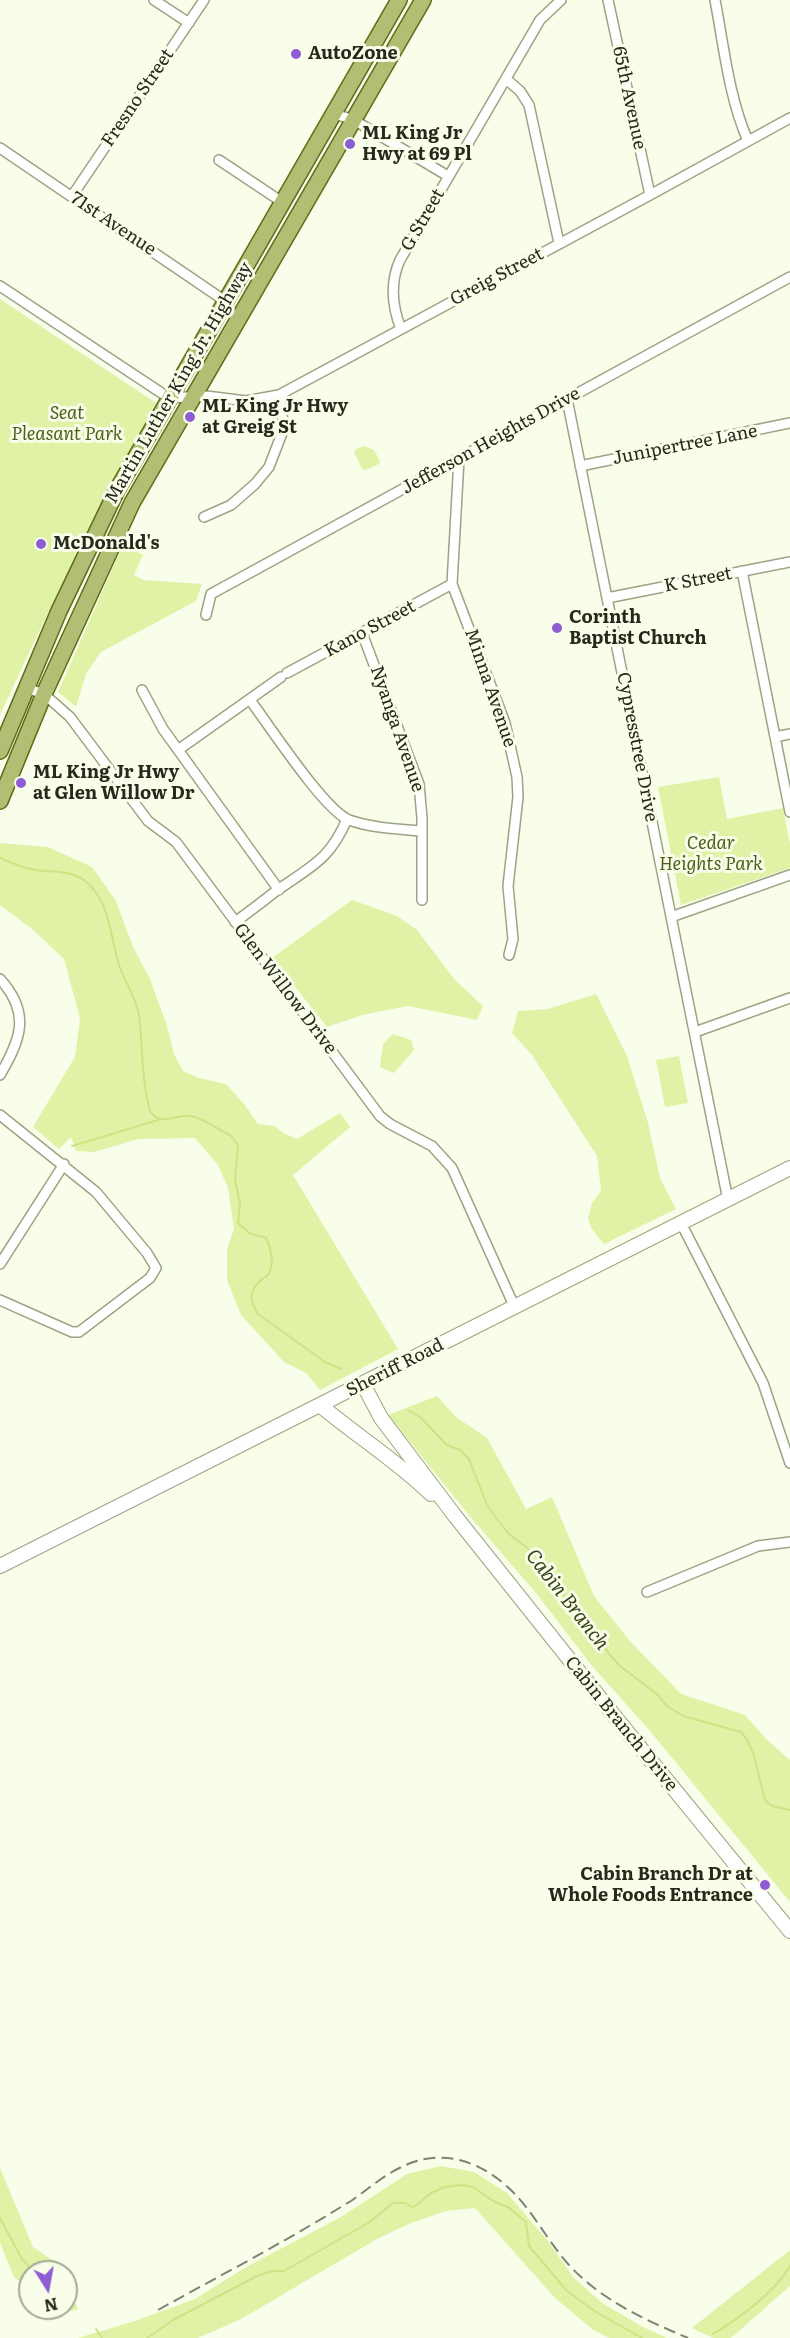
<!DOCTYPE html>
<html>
<head>
<meta charset="utf-8">
<style>
  body { margin:0 }
  #map { position:relative; width:790px; height:2338px; overflow:hidden; background:#f8fee9; font-family:Literata,serif }
  canvas { display:block }
  .north { position:absolute; left:18px; top:2260px; width:60px; height:60px; box-sizing:border-box; background:#f8fee9; border:2px solid #a4a997; border-radius:50%; rotate:169deg; font-size:16px; font-weight:700; line-height:24px; text-align:center; color:#26291c }
  .north::after { content:''; display:block; margin:auto; width:21px; height:27px; background:#8e5cd5; clip-path:polygon(50% 0,100% 100%,50% 72%,0 100%) }
</style>
</head>
<body>
<div id="map">
<canvas width="790" height="2338"></canvas>
<div class="north">N</div>
</div>
<script>
const ctx = document.querySelector('canvas').getContext('2d');
ctx.lineJoin = 'round';
function paint(path, color) { ctx.fillStyle = color; ctx.fill(path, 'evenodd'); }
function stroke(path, color, width, dash) { ctx.strokeStyle = color; ctx.lineWidth = width; ctx.lineCap = dash ? 'butt' : 'round'; ctx.setLineDash(dash || []); ctx.stroke(path); }
function drawText(font, color, halo, rows, align = 'center') {
  ctx.font = font + ' Literata,serif'; ctx.lineWidth = 6; ctx.setLineDash([]); ctx.textBaseline = 'middle'; ctx.strokeStyle = halo; ctx.fillStyle = color; for (const [text, x, y, turn = 0] of rows) {
    ctx.save(); ctx.translate(x, y); ctx.rotate((+turn || 0) * Math.PI / 180); ctx.textAlign = isNaN(turn) ? turn : align; if (halo) ctx.strokeText(text, 0, 0); ctx.fillText(text, 0, 0); ctx.restore();
  }
}
const green = new Path2D(`
  M0 299 156 403C99 505 49 609 0 715Z
  M364 446 374 450 380 461 379 464 366 470 362 469 354 452 356 449Z
  M123 545 143 555 134 575 144 580 202 584 196 601 101 652 86 674 76 707 58 692Z
  M719 777 727 819 783 808 790 844V868L681 905 658 787Z
  M0 843 48 847 92 867 116 901 133 947 150 979 167 1026 174 1054 183 1071 199 1078 226 1084 244 1104 258 1124 274 1126 285 1134 297 1139 340 1113 350 1127 293 1175 398 1349 320 1390 306 1373 284 1362 241 1315 227 1280V1249L234 1229 228 1188 218 1165 195 1138 138 1139 94 1152 76 1151 71 1137 59 1149 33 1127 75 1057 80 1018 64 959 32 929 0 905Z
  M352 900 397 916 417 930 455 980 483 1006 477 1020 408 1006 362 1015 327 1027 272 958Z
  M596 994 627 1056 648 1123 660 1178 676 1209 604 1244 592 1229 588 1219 592 1203 601 1191 597 1156 532 1055 512 1033 518 1011 548 1009Z
  M393 1034 411 1040 414 1050 394 1073 380 1067 383 1044Z
  M679 1056 688 1103 665 1107 656 1060Z
  M437 1396 456 1417 487 1438 526 1509 552 1497 594 1596 630 1641 681 1694 745 1715 768 1741 790 1760V1902L650 1731 592 1666 536 1593 473 1520 388 1415Z
  M441 2166 474 2172 507 2193 548 2241 573 2277 602 2303 643 2327 667 2338H609L593 2330 555 2298 475 2208 446 2211 411 2223 377 2239 241 2319 198 2338H78L135 2321 195 2299 248 2266 341 2217 407 2174Z
  M0 2168 33 2247 58 2264 61 2272H30V2289L14 2277 0 2243Z
  M790 2250V2286L731 2338H713L692 2328Z
  M66 2283 78 2309 53 2316 46 2308H66Z`);
const stream = new Path2D(`
  M0 858C11 863 22 868 35 870 51 872 69 870 84 880 111 900 110 939 120 968 126 984 136 998 139 1015 143 1047 141 1079 150 1111 160 1127 176 1114 190 1116 205 1118 217 1130 230 1135L238 1145 235 1179 240 1204 238 1223 249 1233 266 1238C271 1248 275 1265 268 1275 266 1277 263 1278 261 1280 249 1291 249 1301 258 1314L325 1362 341 1369
  M72 1146 158 1120
  M408 1410 420 1417 447 1445 460 1450 469 1459 487 1505 497 1519 509 1534 531 1551 543 1564 556 1580 572 1610 600 1640 610 1655 620 1666 658 1695 667 1706 683 1716 741 1732C758 1751 757 1779 766 1801L772 1806 790 1810
  M0 2218 22 2259 34 2272
  M66 2294 69 2297
  M96 2329 102 2338
  M713 2334C740 2318 774 2293 790 2266
  M147 2338 173 2320 257 2276 272 2271H284L368 2223 393 2203H405L412 2207 415 2206 431 2193 445 2187 462 2185 473 2187 493 2201 508 2207 526 2222 529 2246 567 2291 596 2312 642 2338`);
const street = new Path2D(`
  M154 0 189 23
  M608 0 650 195
  M715 0C724 47 729 98 748 141
  M506 79 520 91 529 105 559 243
  M333 114 352 119 448 176
  M0 148 225 301
  M219 160 282 202
  M72 196 204 0
  M0 286 169 398 206 396 246 401 279 395 650 195 790 118
  M401 329C392 306 390 282 400 260L540 20 561 0
  M567 399 728 1200
  M459 459 452 584 505 723 517 777 518 797 508 886 513 939 509 955
  M580 466 790 423
  M204 517 231 505 255 484 269 467 284 428 279 395
  M742 571 790 812
  M607 598 790 562
  M206 615 211 594 790 277
  M362 633 419 784 422 818V900
  M287 673 452 584
  M26 688 44 694 70 717 148 821 176 842 182 850 380 1116 390 1124 432 1146 452 1168 515 1308
  M142 690 163 729 279 890
  M250 700C269 725 324 810 349 820 372 828 397 829 421 831
  M775 737 790 734
  M178 750 281 677
  M671 917 790 875
  M235 922C249 912 262 902 276 891 310 867 330 860 347 819
  M0 979C31 1013 21 1039 0 1075
  M695 1032 790 998
  M0 1115 96 1192 147 1253 156 1268 150 1278 79 1332H72L0 1300
  M681 1223 763 1383 790 1463
  M0 1264 64 1164
  M647 1592 758 1546 790 1542`);
const secondary = new Path2D(`
  M363 1384 381 1418 455 1516 620 1723 790 1931
  M321 1406C357 1436 397 1461 431 1494
  M0 1566 790 1168`);
const primary = new Path2D(`
  M0 751 59 611 117 490 399 0
  M0 801 44 694 132 503 423 0`);
const rail = new Path2D(`
  M158 2310C210 2281 264 2253 316 2222 328 2215 339 2208 351 2201 375 2184 395 2165 425 2159 460 2153 490 2169 514 2193 535 2215 549 2243 569 2265 601 2300 645 2320 688 2338`);
const markers = [
  [296,54,6,"#8e5cd5"],
  [350,144,6,"#8e5cd5"],
  [190,417,6,"#8e5cd5"],
  [41,544,6,"#8e5cd5"],
  [557,628,6,"#8e5cd5"],
  [21,783,6,"#8e5cd5"],
  [765,1885,6,"#8e5cd5"]
];
const poiNames = [
  ["AutoZone",308,54],
  ["ML King Jr",362,134],
  ["Hwy at 69 Pl",362,155],
  ["ML King Jr Hwy",202,407],
  ["at Greig St",202,428],
  ["McDonald's",53,544],
  ["Corinth",569,618],
  ["Baptist Church",569,639],
  ["ML King Jr Hwy",33,773],
  ["at Glen Willow Dr",33,794],
  ["Cabin Branch Dr at",753,1875,"right"],
  ["Whole Foods Entrance",753,1896,"right"]
];
const streetNames = [
  ["Fresno Street",138,98,-56],
  ["65th Avenue",629,98,78],
  ["G Street",423,220,-60],
  ["71st Avenue",113,224,34],
  ["Greig Street",497,277,-28],
  ["Martin Luther King Jr. Highway",179,383,-60],
  ["Jefferson Heights Drive",491,441,-29],
  ["Junipertree Lane",685,445,-11],
  ["K Street",698,580,-11],
  ["Kano Street",370,629,-28],
  ["Minna Avenue",490,688,71],
  ["Nyanga Avenue",397,729,71],
  ["Cypresstree Drive",637,747,79],
  ["Glen Willow Drive",285,989,53],
  ["Sheriff Road",395,1368,-27],
  ["Cabin Branch Drive",621,1724,51]
];
const parkNames = [
  ["Seat",67,414],
  ["Pleasant Park",67,435],
  ["Cedar",711,844],
  ["Heights Park",711,865]
];
const waterNames = [
  ["Cabin Branch",567,1600,52]
];
paint(green, '#dff2a6');
stroke(stream, '#cde384', 2);
stroke(street, '#9ba483', 12);
stroke(secondary, '#9ba483', 16);
stroke(primary, '#5f6d18', 18);
stroke(street, '#fff', 9);
stroke(secondary, '#fff', 14);
stroke(primary, '#b1be73', 15);
stroke(rail, '#7f8373', 2, [12, 6]);
for (const [x, y, r, color] of markers) { const dot = new Path2D(); dot.arc(x, y, r, 0, 2 * Math.PI); ctx.fillStyle = color; ctx.fill(dot); stroke(dot, '#f8fee9', 2); }
drawText('bold 18px', '#26291c', '#f8fee9', poiNames, 'left');
drawText('18px', '#26291c', '#f8fee9', streetNames);
drawText('italic 18px', '#515f1c', '#f8fee9', parkNames);
drawText('italic 20px', '#3c441d', '#f8fee9', waterNames);
</script>
</body>
</html>
